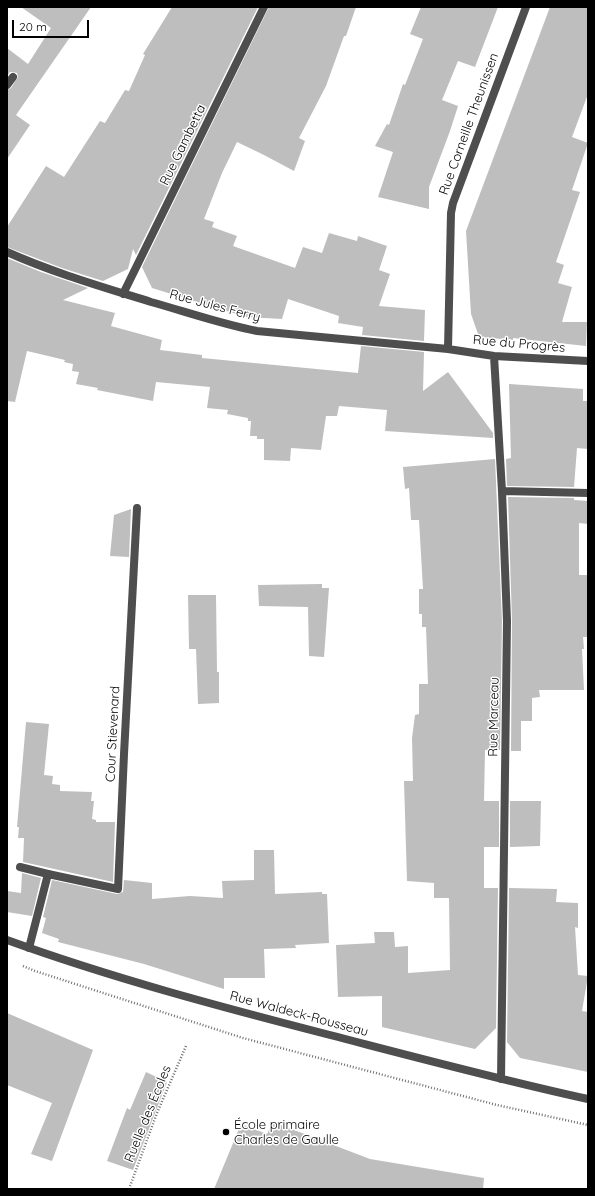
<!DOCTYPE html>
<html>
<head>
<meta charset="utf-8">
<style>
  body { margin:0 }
  #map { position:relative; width:595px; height:1196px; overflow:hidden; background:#fff; font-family:Quicksand,sans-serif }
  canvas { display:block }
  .frame { position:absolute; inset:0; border:8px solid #000; pointer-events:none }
  .scale { position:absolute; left:12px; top:20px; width:77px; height:18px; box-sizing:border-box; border:2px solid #000; border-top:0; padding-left:5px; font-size:12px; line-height:14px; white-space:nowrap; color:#000; -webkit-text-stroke:3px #fff; paint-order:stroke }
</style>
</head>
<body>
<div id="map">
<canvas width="595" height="1196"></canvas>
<div class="frame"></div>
<div class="scale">20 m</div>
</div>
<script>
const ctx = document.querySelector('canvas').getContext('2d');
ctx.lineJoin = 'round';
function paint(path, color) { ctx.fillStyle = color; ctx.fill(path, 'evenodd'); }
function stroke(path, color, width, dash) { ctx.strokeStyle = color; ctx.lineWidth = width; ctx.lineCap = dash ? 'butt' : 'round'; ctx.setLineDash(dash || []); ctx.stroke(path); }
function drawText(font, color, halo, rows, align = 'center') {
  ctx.font = font + ' Quicksand,sans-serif'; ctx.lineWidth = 3; ctx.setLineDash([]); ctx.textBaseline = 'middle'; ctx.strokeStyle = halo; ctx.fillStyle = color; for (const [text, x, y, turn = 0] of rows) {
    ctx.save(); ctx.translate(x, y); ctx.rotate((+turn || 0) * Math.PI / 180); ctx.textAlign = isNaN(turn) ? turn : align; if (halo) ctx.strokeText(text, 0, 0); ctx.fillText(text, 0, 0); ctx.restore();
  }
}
const building = new Path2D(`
  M21 7H91L16 115 30 125 7 159V90L11 88 18 77 17 73 13 72H10L7 76V48L28 64 51 28Z
  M172 7H258L136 255 133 249 128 269 103 281 62 268 7 247V227L46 166 64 177 100 121 105 123 125 90 129 91 145 55 143 54Z
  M269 7H356L346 36H344L326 86 299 138 305 141 294 171 264 155 237 142 222 173 204 219 214 222 212 227 237 236 233 246 295 268 303 247 322 253 329 233 357 241 358 236 387 246 379 270 390 274 379 306 425 310 424 341 362 335 363 327 338 323 339 316 288 299 282 319 246 317 152 288 142 267Z
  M421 7H498L475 67 458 61 442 100 458 106 450 131 429 187V209L378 197 393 152 375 146 387 124 389 125 403 84 405 85 423 39 410 34Z
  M550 7H588V94L572 137 588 143 572 190 580 192 556 262 564 265 558 283 572 287 562 322H587L586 346 513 338V340L479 337 471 314 466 231Z
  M7 258 41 272 88 288 63 300 115 313 111 326 162 340 160 350 202 355V358L358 373 361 346 424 352 423 391 448 372 493 433V438L385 431 387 410 339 406 337 416H326L321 450 291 448 290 461 264 460V439H257V436H250L251 421H248V418L227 414 228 410 207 408 210 387 156 382 153 401 97 390 98 388 76 384 79 372 72 371 73 364 64 362 65 360 27 351 15 402 7 401Z
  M509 384 583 389V401H588V449L577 448 574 487 507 486 506 459 511 458Z
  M495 459 502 621 500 750H485L484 801H499V847H484V888H498L496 1028 475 1049 382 1027V996L338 997 336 945 375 943 374 932H394L395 947 408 946V973L450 970 449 898H434V883L407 881 404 781H413L412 738 415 715 419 714V684H428L426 627H422V614H419V589H423L419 520H411L409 488 405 489 403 467Z
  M508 497 574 498V500L588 501V524L579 523V575H588V637H583L584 649H582L584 690H539L540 697 532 698V721H521V751H511L512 621Z
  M131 509 129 557 110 556 114 515Z
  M322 584V588H329L324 657 309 656 308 607 259 606 258 585Z
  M188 595H216L217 672H219V703L198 704 196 649H189Z
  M26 722 49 724 44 775 53 776 52 784 60 785V791L92 792 91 801H94L92 819 96 820V822H115L113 882 23 862 24 838H18L19 827H17Z
  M510 801H541L540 846 510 847Z
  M254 850H274L275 894 322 892V894H327L329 943 295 945 296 948 264 949 265 978H224V989L144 964 58 942 59 939 42 933 46 918 43 917 52 880 117 894 123 892 124 880 152 883V899L190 896 223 898 222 881 254 880Z
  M22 873 41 878 32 916 7 912V891L21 893Z
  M509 888 557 889 556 902 578 903V928L575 927 578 975 588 976 582 1011 588 1012V1072L520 1058 507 1042Z
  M7 1013 93 1050 52 1161 31 1154 52 1103 7 1085Z
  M146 1072 167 1082 133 1170 107 1161 127 1108 130 1110Z
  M273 1122 370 1159 484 1178 483 1189H214L241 1124 267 1134Z`);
const path = new Path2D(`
  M23 966 35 971 243 1038 497 1105 588 1125
  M129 1189 157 1113 186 1046`);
const lane = new Path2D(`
  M7 85 13 77
  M29 948 48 874 118 889 124 754 137 508`);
const street = new Path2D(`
  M7 252C54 273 103 287 151 302 187 312 221 324 257 331L448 349 494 356 588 361
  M123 294 264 7
  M448 349 451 213 453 203 526 7
  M494 356 502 491 507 621 501 1079
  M502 491 588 493
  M20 867 48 874
  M7 940C112 978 221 1007 330 1035 415 1057 501 1080 588 1099`);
const markers = [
  [226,1132,4,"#000"]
];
const streetNames = [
  ["Rue Corneille Theunissen",469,124,-70],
  ["Rue Gambetta",183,145,-64],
  ["Rue Jules Ferry",215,306,15],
  ["Rue du Progrès",519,344,5],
  ["Rue Marceau",494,717,-89],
  ["Cour Stievenard",113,734,-87],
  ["Rue Waldeck-Rousseau",299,1014,15],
  ["Ruelle des Écoles",148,1114,-68]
];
const poiNames = [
  ["École primaire",234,1125],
  ["Charles de Gaulle",234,1140]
];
paint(building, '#bebebe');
stroke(path, '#707070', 2.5, [1, 2]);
stroke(lane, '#4e4e4e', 8);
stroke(street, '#4e4e4e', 8);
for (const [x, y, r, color] of markers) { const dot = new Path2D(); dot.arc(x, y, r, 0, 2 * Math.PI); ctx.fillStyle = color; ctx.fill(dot); stroke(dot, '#fff', 1.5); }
drawText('13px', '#000', '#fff', streetNames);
drawText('13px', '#000', '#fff', poiNames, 'left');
</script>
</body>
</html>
